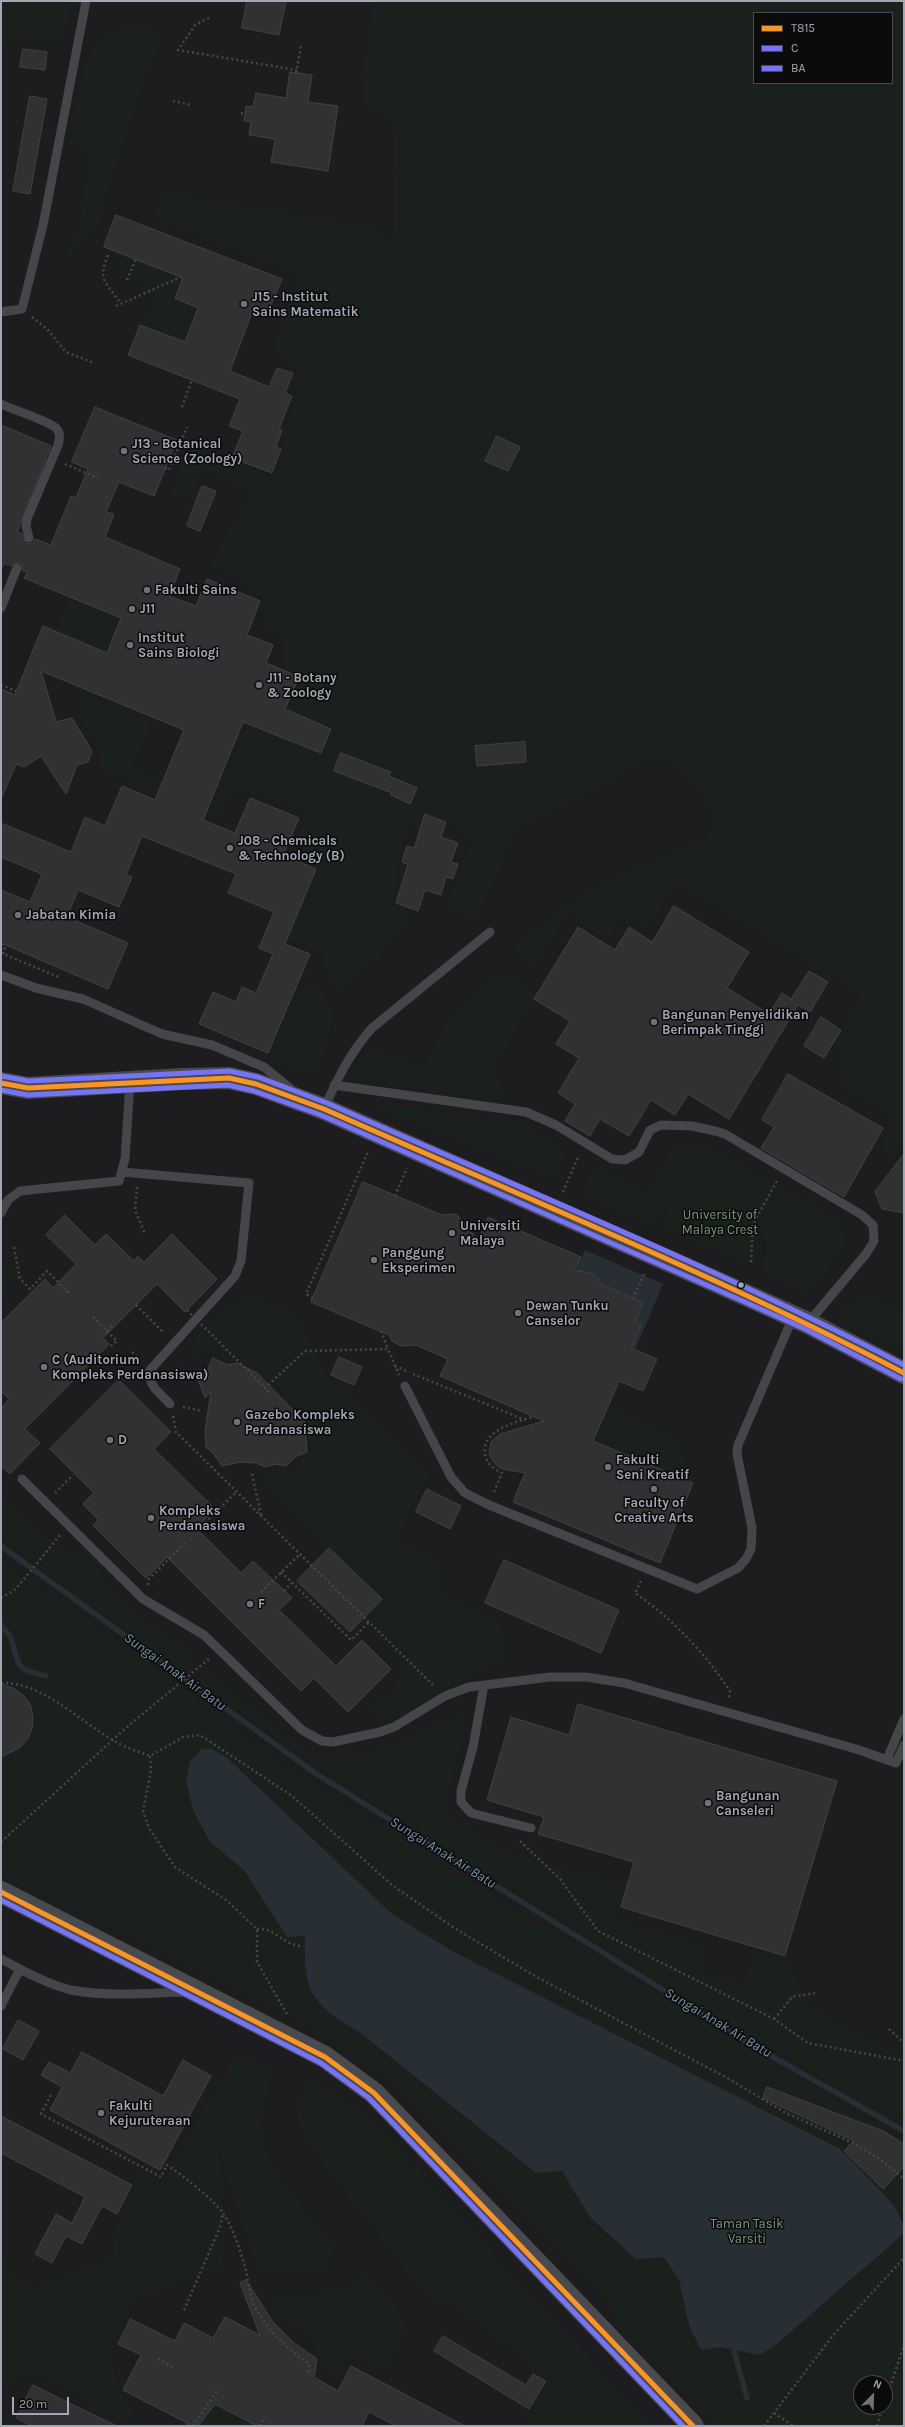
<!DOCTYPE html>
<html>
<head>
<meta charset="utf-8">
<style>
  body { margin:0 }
  #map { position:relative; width:905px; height:2427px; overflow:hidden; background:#101011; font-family:Karla,sans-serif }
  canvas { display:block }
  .frame { position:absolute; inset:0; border:2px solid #a2a7b1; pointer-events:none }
  .legend { position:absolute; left:753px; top:12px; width:140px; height:72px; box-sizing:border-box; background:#0b0b0c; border:1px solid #47494e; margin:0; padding:5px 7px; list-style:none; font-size:12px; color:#a2a7b1 }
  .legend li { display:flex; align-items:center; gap:8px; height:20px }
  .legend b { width:20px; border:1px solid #47494e }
  .north { position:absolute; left:853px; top:2375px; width:40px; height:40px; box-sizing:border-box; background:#0b0b0c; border:1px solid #47494e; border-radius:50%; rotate:23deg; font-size:11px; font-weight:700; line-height:16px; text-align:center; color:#a2a7b1 }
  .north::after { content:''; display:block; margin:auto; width:14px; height:18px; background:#6f7279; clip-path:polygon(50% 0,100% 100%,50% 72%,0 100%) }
  .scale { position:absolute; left:12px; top:2397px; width:57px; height:18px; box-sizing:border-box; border:2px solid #a2a7b1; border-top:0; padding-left:5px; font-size:12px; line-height:14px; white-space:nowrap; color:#a2a7b1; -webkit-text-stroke:3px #0b0b0c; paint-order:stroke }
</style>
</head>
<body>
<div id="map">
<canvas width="905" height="2427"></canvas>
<div class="frame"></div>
<ul class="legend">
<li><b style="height:5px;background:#fa9426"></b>T815</li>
<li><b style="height:5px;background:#7674f4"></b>C</li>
<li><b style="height:5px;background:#7674f4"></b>BA</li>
</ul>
<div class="north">N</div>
<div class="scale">20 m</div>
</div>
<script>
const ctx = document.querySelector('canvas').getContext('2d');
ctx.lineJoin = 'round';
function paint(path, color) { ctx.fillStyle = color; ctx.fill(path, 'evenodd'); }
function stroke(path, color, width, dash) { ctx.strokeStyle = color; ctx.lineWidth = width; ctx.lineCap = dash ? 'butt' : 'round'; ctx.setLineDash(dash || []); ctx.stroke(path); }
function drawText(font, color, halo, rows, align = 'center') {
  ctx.font = font + ' Karla,sans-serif'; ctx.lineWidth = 3; ctx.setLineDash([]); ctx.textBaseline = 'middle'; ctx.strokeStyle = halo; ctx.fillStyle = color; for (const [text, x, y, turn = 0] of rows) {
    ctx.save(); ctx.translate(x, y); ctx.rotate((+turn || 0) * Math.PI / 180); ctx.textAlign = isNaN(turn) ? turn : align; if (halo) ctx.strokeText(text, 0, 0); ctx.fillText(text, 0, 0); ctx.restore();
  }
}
const built = new Path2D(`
  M1 1H904V2426H1ZM754 13H892V83H754ZM861 2383H885V2407H861Z`);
const green = new Path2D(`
  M1 1H71L62 42 16 37 1 54Z
  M374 1H904V1147L891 1164 881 1143 891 1128 883 1110 845 1089 840 1079 837 1040 841 1028 861 994 676 882 647 928 623 914 610 937 569 912 534 968 512 951 526 937 584 891 706 838C722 817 700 793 686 778 680 771 674 762 665 759 658 757 651 760 644 762L515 831 477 918 446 909 471 843C461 826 448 820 429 814L424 823 412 821 394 872V903L412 923 345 992 330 983 322 953 274 933 295 919 318 862 293 851 308 812 259 792 236 789 219 818 99 768C102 741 94 743 83 722 78 713 78 702 78 692L151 723 132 767 214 800 219 795 242 733 250 729 277 737 300 675 283 660 284 638 261 625 267 606 262 598 247 591V581L209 565 248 499V489L206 471 200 476 186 501 170 494 189 445 203 442 221 456 273 476 283 450 300 373 274 348 299 275 155 217 160 191 351 224 370 220 383 238 394 237 393 121 366 108 362 77ZM754 13H892V83H754Z
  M126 26C136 26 154 26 161 35L126 135 96 230 63 263 80 223 90 148 69 145 87 58C96 43 110 32 126 26Z
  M122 254 206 287 185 342 143 326 152 302 139 280 116 271Z
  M70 597 121 618 107 653 55 631Z
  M503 971 537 994 493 1069 501 1089 510 1094 507 1101 349 1076 357 1062 368 1052H383L423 1068 450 1015Z
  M309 988 322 989 323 997 332 1006 331 1032 318 1074 268 1061 295 997 301 991Z
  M357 1100 523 1124 567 1151 556 1180Z
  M676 1143 693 1150 705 1145 840 1220 845 1240 840 1256 805 1294 763 1270C767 1244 770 1230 748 1210L755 1222 760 1238 757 1264 741 1261 660 1225C671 1204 677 1205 695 1193L668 1205 655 1227 583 1194 595 1164 646 1192Z
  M1 1261 17 1270 18 1278 1 1295Z
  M244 1296 296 1312 326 1377 366 1409 430 1471 396 1540 442 1561 438 1583 441 1592 500 1621 506 1658 396 1718H380L365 1709 395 1688 403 1668 372 1635 378 1594 258 1482C267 1474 273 1474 285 1475L307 1457 303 1440 285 1402V1394L276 1383 265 1380 245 1363 205 1353 186 1357C197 1330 221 1310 244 1296Z
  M857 1296 904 1308V1352L835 1316Z
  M607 1407 677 1437 693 1483 593 1441Z
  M1 1497 51 1543 65 1549 84 1553 142 1619 185 1646 195 1658 182 1671 1 1540Z
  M1 1560 189 1691 277 1761 491 1896 904 2140V2426H718L621 2330 608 2304 390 2080 304 2022 1 1876ZM861 2383H885V2407H861Z
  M206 1668 212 1670C237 1692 288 1745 316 1755 351 1767 430 1726 464 1712 469 1746 444 1778 447 1813L503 1851 627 1885 617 1921 707 1946 700 1972 745 1984 754 1952 793 1962 791 1968 811 2008 904 2056V2117L901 2122 745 2034 320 1769 194 1678Z
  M235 2055 274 2065 260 2125 267 2152 284 2185 335 2242 326 2272 257 2271 219 2152 225 2230 222 2269 195 2272 170 2289 142 2297 127 2312 111 2355 119 2390 132 2410 129 2424 48 2379 28 2373 1 2388V2261L5 2260 20 2282 36 2288 114 2257 113 2238 140 2171 162 2181Z
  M306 2078 344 2097 376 2124 652 2426H523L548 2385 546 2376 445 2299H428L329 2172 300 2131 296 2108Z
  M366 2271 399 2312 407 2332 390 2364 374 2366 353 2354 337 2379 322 2368 319 2353 301 2329 273 2314 270 2295C295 2298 325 2297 349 2285 355 2282 360 2275 366 2271Z
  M215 2404 256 2426H198Z`);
const water = new Path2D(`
  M585 1250 663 1284 635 1350 625 1345 629 1338 635 1340 641 1325 635 1323 643 1303 605 1286 599 1301 600 1283 597 1276C590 1271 583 1274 575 1273Z
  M202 1749H211L225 1756 392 1914 452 1951 840 2149 894 2205 903 2224V2234L778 2343 760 2355 720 2347 701 2350 689 2325 679 2280 664 2257 636 2259 590 2217 562 2171 536 2173 358 2031C311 2004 303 1991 305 1936L287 1937 244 1870 210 1842 193 1810 186 1781 190 1761Z`);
const stream = new Path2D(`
  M1 1546 315 1773 743 2040 904 2131
  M1 1625C4 1629 9 1634 11 1638 20 1665 13 1669 46 1676
  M734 2351 747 2398`);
const building = new Path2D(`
  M247 1H286L279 35 242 28Z
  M23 49 47 52 45 70 20 67Z
  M290 72 312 75 308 102 338 106 328 171 271 162 275 139 249 135 251 122 244 121 246 106 253 107 256 93 286 98Z
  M30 96 47 99 30 194 13 191Z
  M116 215 282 279 268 312 254 307 230 371 269 387 277 368 293 373 285 393 292 396 279 429 282 430 276 447 281 449 272 473 232 458 243 431 229 426 240 399 128 355 140 325 185 342 198 308 175 298 183 278 104 247Z
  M95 407 177 440 154 496 119 482 106 512 114 514 105 537 180 569 169 596 196 606 207 579 260 601 247 635 273 645 266 663 299 677 285 709 331 729 321 753 243 722 203 820 235 833 250 798 299 818 283 855 316 869 285 944 310 954 268 1053 199 1024 213 992 236 1002 242 987 256 993 273 954 259 948 274 912 228 893 236 874 203 861 142 836 126 875 132 877 119 907 78 890 67 917 128 943 108 989 1 943V890L30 902 42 874 1 857V823L71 852 85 817 105 826 122 786 155 800 184 730 41 671 56 722 72 718 92 751 88 762 77 765 66 794 41 756 24 767 16 764 1 799V689L15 695 43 626 107 653 121 618 24 578 27 572 22 570V565L19 562 11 566 4 563 1 570V425L51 446 17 532 22 534 27 544 33 543 35 539 51 545 71 496 76 498 88 469 72 462Z
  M497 436 520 447 508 471 485 461Z
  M202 486 216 491 200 531 187 526Z
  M525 742 526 762 477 766 475 746Z
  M341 753 391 772 389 776 417 788 410 804 391 795 392 793 334 771Z
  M425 814 446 822 441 837 458 843 451 862 458 864 453 879 446 877 441 895 425 890 418 911 396 903 408 864 402 862 407 846 414 848Z
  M674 906 749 952 727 988 769 1014 782 993 791 999 809 971 828 982 810 1012 798 1005 729 1119 688 1094 675 1115 651 1100 629 1136 600 1119 590 1136 565 1121 575 1104 558 1093 579 1058 556 1044 570 1021 534 999 578 927 615 950 629 927 652 942Z
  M821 1017 841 1030 824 1058 804 1046Z
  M788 1074 883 1128 844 1197 761 1148 774 1127 762 1120Z
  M904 1154V1213L882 1209 875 1192Z
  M363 1182 442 1215 456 1214 478 1240 488 1217 581 1257 575 1270 593 1274 597 1277 601 1284 643 1303 635 1322 641 1325 631 1348 657 1359 643 1391 619 1381 593 1441 693 1483 660 1563 513 1502 525 1473 502 1469 497 1466 489 1455 491 1442 500 1434 544 1421 440 1376 448 1359 416 1345 401 1346 392 1341 389 1335 311 1302Z
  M65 1215 95 1245 106 1234 134 1261 138 1256 144 1262 172 1234 217 1279 185 1312 157 1284 103 1338 109 1344 25 1429 40 1443 10 1474 1 1466V1408L9 1399 1 1391V1323L45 1279 53 1288 76 1264 46 1235Z
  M339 1357 362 1367 354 1385 331 1375Z
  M213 1358 228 1365 238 1363 257 1373 305 1422 307 1452 295 1457 286 1466 276 1464 265 1467 256 1463 240 1462 222 1466 213 1453 206 1447 205 1431 211 1392 205 1398 197 1377 207 1371Z
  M119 1380 171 1432 154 1449 215 1509 196 1528 241 1573 253 1561 292 1598 279 1610 336 1666 362 1640 391 1669 348 1712 314 1678 301 1691 167 1557 146 1578 93 1525 99 1520 83 1504 94 1493 50 1449Z
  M427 1489 461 1506 450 1529 416 1512Z
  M329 1548 382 1599 350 1632 297 1581Z
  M504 1560 619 1610 601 1653 485 1603Z
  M1 1684 15 1689 24 1696 31 1706 33 1718 32 1729 27 1740 19 1748 1 1757Z
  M578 1704 837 1781 785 1956 621 1907 634 1862 538 1834 544 1817 487 1800 511 1717 569 1735Z
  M18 2020 39 2031 23 2060 3 2049Z
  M82 2052 163 2096 183 2060 211 2076 160 2170 50 2110 62 2087 41 2075 49 2062 70 2073Z
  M767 2087 883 2131 904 2144V2167L883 2189 844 2151 854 2141 763 2098Z
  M1 2116 132 2185 117 2214 102 2206 82 2244 66 2236 52 2263 35 2254 56 2214 72 2223 85 2197 1 2153Z
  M246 2280 273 2322 294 2343 317 2359 314 2377 338 2391 351 2366 465 2426H396L369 2412 362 2426H257L215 2404 198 2426H187V2423L123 2390 141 2355 118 2344 130 2319 175 2341 184 2323 213 2338 225 2317 260 2335 240 2283Z
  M443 2336 526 2385 533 2374 546 2381 529 2409 434 2351Z
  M33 2385 69 2403 117 2426H32L16 2418Z`);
const path = new Path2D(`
  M209 18 195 25 178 50 297 70
  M296 73 301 46
  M173 101 191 105
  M241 113 245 114
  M108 255C98 280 104 280 119 301
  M127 280 136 259
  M116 306 181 277
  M32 317 47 329 66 352 94 363
  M182 407 192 380
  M65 464 98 478
  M165 468 169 470 187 427
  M1 685 16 691
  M1 950 3 944
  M1 953 61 978
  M3 954 6 946
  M137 1187 135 1210 145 1234
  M563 1192 579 1155
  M395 1196 407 1168
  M14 1247 20 1279 30 1289 47 1271 70 1294
  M751 1262 753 1224 777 1181
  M313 1298 306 1294 368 1152
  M633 1299 645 1272
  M136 1305 164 1333
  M93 1317 117 1341 111 1346
  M107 1331 112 1325
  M381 1331 388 1349
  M132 1352 140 1360
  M395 1366 409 1372
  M413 1374 525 1420
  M269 1392 265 1388 305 1351 388 1349 399 1375
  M183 1407 202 1411
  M173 1416 176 1432 434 1686
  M252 1474 261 1515
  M494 1492 502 1473C494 1469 487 1464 485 1455 480 1430 517 1422 535 1416
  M55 1493 73 1475
  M198 1530 236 1492
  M281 1572 351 1640 369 1622
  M641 1581 635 1593C674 1620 703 1651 730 1691L729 1698
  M148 1585 149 1579 185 1543
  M284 1591 291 1583
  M261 1592 300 1554
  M1 1598 16 1589 60 1535
  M1 1683C42 1682 77 1719 111 1739 123 1747 137 1751 150 1756L183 1737 200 1735 292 1796 392 1885 456 1929 533 1975 729 2079 786 2113 853 2143 880 2159 904 2179
  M150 1756 151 1770 143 1812 150 1830 175 1867 226 1900 257 1929V1962L287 2014
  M520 1841 560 1879 598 1931 774 2019 808 2043 904 2061
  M1 1842 127 1727 210 1658
  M257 1929C275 1927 280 1944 302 1946
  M903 1994H904
  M774 2019 792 1997 815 1993
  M889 2029 904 2043
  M51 2095 41 2114 161 2177 167 2165C181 2174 214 2200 223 2213 233 2228 240 2249 245 2267 249 2281 249 2297 257 2311 270 2333 290 2350 310 2365L308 2374
  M184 2310 220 2227 223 2213
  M158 2359 174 2368
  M885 2402 904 2345
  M774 2413 793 2426
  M193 2426 217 2391
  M260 2426 265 2416
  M764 2426 834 2334 904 2258
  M877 2426 883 2407`);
const lane = new Path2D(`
  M1 312 22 309 43 225 86 1
  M1 404C13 410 47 420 56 428 61 433 60 439 58 445L27 519 26 526 29 538
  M1 608 17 568
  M1 975 36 988 83 999 162 1034 212 1045 264 1067 291 1089
  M334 1085 526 1112 556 1125 612 1159 625 1160 639 1152 650 1130 661 1125 692 1126 715 1131 725 1134 862 1215 873 1225 874 1241 866 1254 808 1323
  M324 1109C337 1079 350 1053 372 1028L490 932
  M122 1172 249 1183 241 1261 235 1276 150 1370C146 1384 161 1394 170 1404
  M1 1213 8 1200 20 1191 119 1181 125 1159 130 1082
  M405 1386 451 1477 465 1493 489 1505 697 1589 738 1568 746 1559 751 1549 752 1528 737 1454 738 1445 793 1317
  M22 1479 143 1599 204 1635 302 1730 322 1741 333 1742 380 1732 394 1727 445 1696 469 1687 550 1677H586L624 1683 856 1749 896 1763 904 1745
  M484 1685 473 1747 461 1791V1802L471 1813 531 1828
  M887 1759 904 1719
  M1 1959C23 1971 47 1984 71 1990 108 1997 147 1993 185 1992
  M1 2006 20 1969`);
const secondary = new Path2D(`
  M1 1083 28 1088 182 1079 229 1078 256 1084 324 1109 739 1292 808 1323 904 1373
  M1 1892 325 2057 374 2093 693 2426`);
const pathBridge = new Path2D(`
  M187 1310 265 1388`);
const bus1 = new Path2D(`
  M1 1083 28 1088 229 1078 256 1084 324 1109C518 1195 716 1275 904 1373
  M1 1892 325 2057 374 2093 693 2426`);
const bus2 = new Path2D(`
  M1 1090 28 1095 228 1085 254 1091 321 1115 736 1298 805 1329 901 1379
  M1 1900 321 2063 369 2098 683 2426`);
const bus3 = new Path2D(`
  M2 1076 28 1081 229 1071 258 1077 327 1103C520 1188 717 1268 904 1365`);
const markers = [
  [244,304,4,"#6f7279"],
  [124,451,4,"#6f7279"],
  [147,590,4,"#6f7279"],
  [132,609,4,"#6f7279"],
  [130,645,4,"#6f7279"],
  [259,685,4,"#6f7279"],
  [230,848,4,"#6f7279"],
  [18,915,4,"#6f7279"],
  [654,1022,4,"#6f7279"],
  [452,1233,4,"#6f7279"],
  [374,1260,4,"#6f7279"],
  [741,1285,3.5,"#a2a7b1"],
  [518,1313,4,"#6f7279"],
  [44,1367,4,"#6f7279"],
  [237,1422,4,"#6f7279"],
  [110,1440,4,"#6f7279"],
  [608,1467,4,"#6f7279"],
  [654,1489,4,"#6f7279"],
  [151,1518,4,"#6f7279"],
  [250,1604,4,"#6f7279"],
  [708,1803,4,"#6f7279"],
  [101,2113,4,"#6f7279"]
];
const poiNames = [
  ["J15 - Institut",252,297],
  ["Sains Matematik",252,312],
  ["J13 - Botanical",132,444],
  ["Science (Zoology)",132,459],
  ["Fakulti Sains",155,590],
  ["J11",140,609],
  ["Institut",138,638],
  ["Sains Biologi",138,653],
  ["J11 - Botany",267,678],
  ["& Zoology",267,693],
  ["J08 - Chemicals",238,841],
  ["& Technology (B)",238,856],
  ["Jabatan Kimia",26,915],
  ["Bangunan Penyelidikan",662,1015],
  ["Berimpak Tinggi",662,1030],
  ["Universiti",460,1226],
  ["Malaya",460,1241],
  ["Panggung",382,1253],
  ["Eksperimen",382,1268],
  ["Dewan Tunku",526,1306],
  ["Canselor",526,1321],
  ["C (Auditorium",52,1360],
  ["Kompleks Perdanasiswa)",52,1375],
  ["Gazebo Kompleks",245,1415],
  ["Perdanasiswa",245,1430],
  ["D",118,1440],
  ["Fakulti",616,1460],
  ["Seni Kreatif",616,1475],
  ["Faculty of",654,1503,"center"],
  ["Creative Arts",654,1518,"center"],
  ["Kompleks",159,1511],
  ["Perdanasiswa",159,1526],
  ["F",258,1604],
  ["Bangunan",716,1796],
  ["Canseleri",716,1811],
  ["Fakulti",109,2106],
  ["Kejuruteraan",109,2121]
];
const parkNames = [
  ["University of",720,1215],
  ["Malaya Crest",720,1230],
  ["Taman Tasik",747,2224],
  ["Varsiti",747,2239]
];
const waterNames = [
  ["Sungai Anak Air Batu",175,1672,36],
  ["Sungai Anak Air Batu",443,1853,32],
  ["Sungai Anak Air Batu",718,2023,31]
];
paint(built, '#1d1d1f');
paint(green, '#1a201b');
paint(water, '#282f34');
stroke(stream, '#282f34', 5.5);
paint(building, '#313133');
stroke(building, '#404144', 1);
stroke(path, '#46474a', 2.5, [2, 3]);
stroke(lane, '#444649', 9);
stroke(secondary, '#484a4d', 22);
stroke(pathBridge, '#46474a', 2.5, [2, 3]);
stroke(bus1, '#fa9426', 5);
stroke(bus2, '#7674f4', 5);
stroke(bus3, '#7674f4', 5);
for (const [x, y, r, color] of markers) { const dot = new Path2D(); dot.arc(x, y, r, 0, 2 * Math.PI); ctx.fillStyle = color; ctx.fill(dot); stroke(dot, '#0b0b0c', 1.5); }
drawText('bold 13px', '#a2a7b1', '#0b0b0c', poiNames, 'left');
drawText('13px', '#7a9a7c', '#0b0b0c', parkNames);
drawText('italic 14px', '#7b94aa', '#0b0b0c', waterNames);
</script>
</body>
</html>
